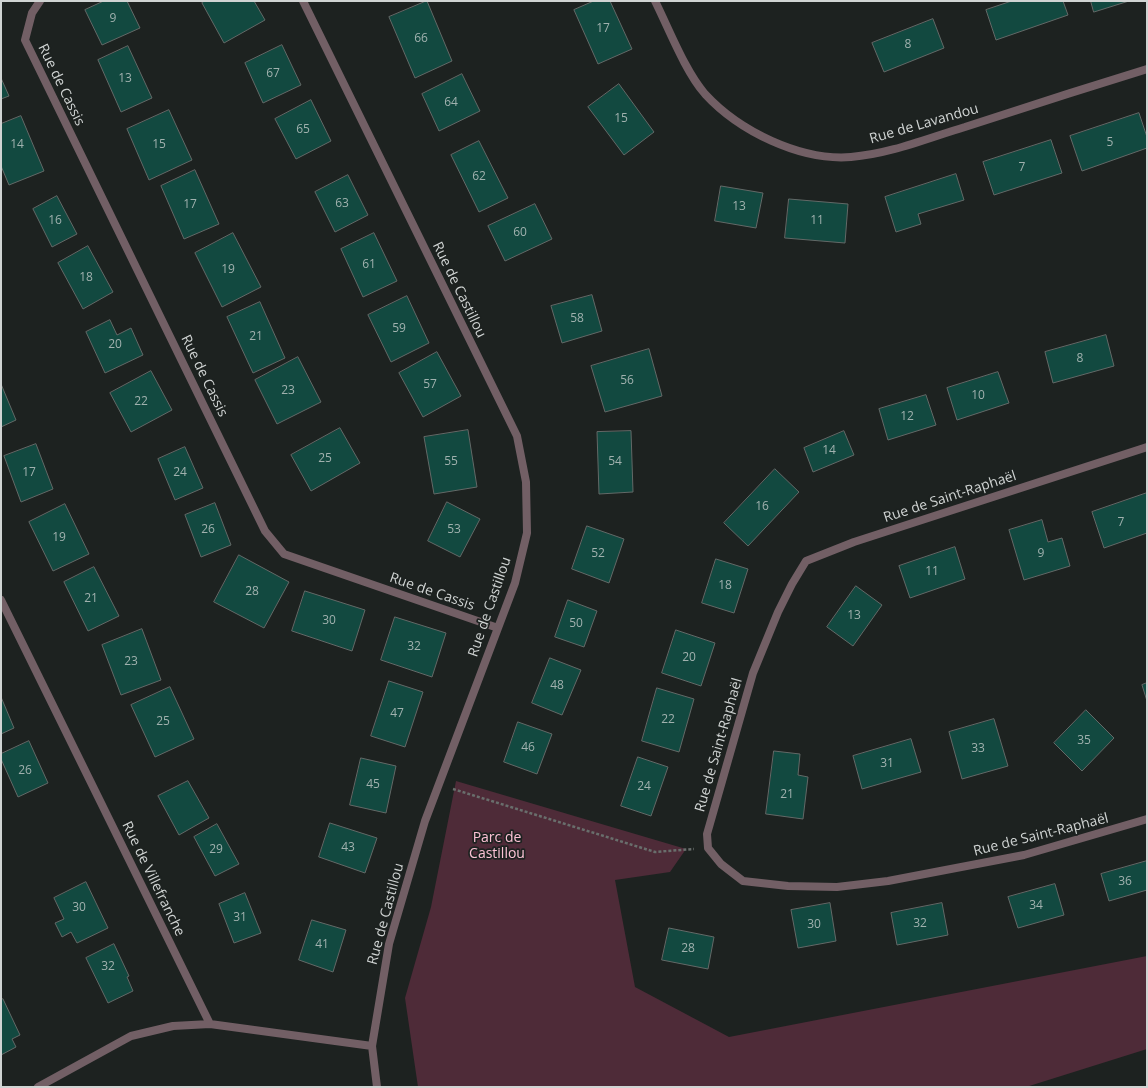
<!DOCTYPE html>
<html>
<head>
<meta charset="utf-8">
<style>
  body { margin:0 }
  #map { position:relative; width:1148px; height:1088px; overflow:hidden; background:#1d2220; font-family:"Open Sans",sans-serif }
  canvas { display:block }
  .frame { position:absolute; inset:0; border:2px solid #d0d4d3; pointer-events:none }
</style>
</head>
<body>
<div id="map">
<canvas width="1148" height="1088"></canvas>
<div class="frame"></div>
</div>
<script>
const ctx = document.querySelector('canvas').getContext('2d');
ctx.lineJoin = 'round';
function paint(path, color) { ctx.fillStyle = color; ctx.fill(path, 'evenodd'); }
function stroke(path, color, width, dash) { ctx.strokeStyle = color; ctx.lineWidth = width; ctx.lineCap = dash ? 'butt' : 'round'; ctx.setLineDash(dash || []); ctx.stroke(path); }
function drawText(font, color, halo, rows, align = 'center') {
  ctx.font = font + ' "Open Sans",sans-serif'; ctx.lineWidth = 3.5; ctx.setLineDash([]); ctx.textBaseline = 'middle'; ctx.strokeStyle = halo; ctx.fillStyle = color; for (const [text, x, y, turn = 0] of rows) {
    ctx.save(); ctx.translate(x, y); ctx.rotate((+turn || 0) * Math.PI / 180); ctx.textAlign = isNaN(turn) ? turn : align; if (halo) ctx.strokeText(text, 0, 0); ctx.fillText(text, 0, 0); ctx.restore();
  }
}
const green = new Path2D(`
  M456 781 686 849 670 872 615 880 635 987 729 1037 1147 956V1049L1026 1087H418L405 998 431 907Z`);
const building = new Path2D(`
  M104 1H127L140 28 102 45 85 10Z
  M205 1H254L265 20 224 43 202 3Z
  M427 1 452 61 415 78 389 17Z
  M594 1H610L632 49 598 64 574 10Z
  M1012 1H1063L1068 15 996 40 986 10Z
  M1091 1H1129L1094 12Z
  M933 19 944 48 884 72 872 43Z
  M282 45 301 85 263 103 245 63Z
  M128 46 152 98 121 112 98 60Z
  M462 74 480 111 439 131 422 94Z
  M1 78 9 96 1 99Z
  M619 84 654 132 624 155 588 107Z
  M311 100 331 141 296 159 275 119Z
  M169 110 192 160 149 180 127 129Z
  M1139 113 1147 137V148L1082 171 1070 136Z
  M21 116 44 171 9 185 1 166V124Z
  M1051 140 1062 173 994 195 983 162Z
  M479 141 508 198 479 212 451 155Z
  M195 170 219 224 184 239 161 186Z
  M956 174 964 200 918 214 921 224 896 232 885 197Z
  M348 175 368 215 335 232 315 192Z
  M721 186 763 193 756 228 715 221Z
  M57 196 77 234 52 247 33 209Z
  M789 199 848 204 845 243 785 238Z
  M535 204 552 239 505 261 488 226Z
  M233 233 261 287 222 307 195 253Z
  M374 233 397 281 363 297 341 249Z
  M88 246 113 292 83 309 58 263Z
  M592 295 602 331 562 343 551 306Z
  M407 296 429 343 391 362 368 315Z
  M260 302 285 358 253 373 227 317Z
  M110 320 117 335 131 328 143 355 105 373 86 332Z
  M1106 335 1114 366 1053 383 1045 352Z
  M649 349 662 396 605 412 591 366Z
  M437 352 461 396 423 417 399 373Z
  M298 357 321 402 277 424 255 380Z
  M151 371 172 410 131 432 110 393Z
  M998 372 1009 403 957 420 947 388Z
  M1 384 16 420 1 427Z
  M926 395 936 425 888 440 879 409Z
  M340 428 360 463 311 491 291 455Z
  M468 430 477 487 434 494 424 437Z
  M631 431 633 492 599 494 597 432Z
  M844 431 854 455 813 472 804 448Z
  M36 444 53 489 21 502 4 456Z
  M185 447 203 488 175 500 158 459Z
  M775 469 799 492 748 546 724 523Z
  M1147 493V533L1104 548 1092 512Z
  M447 502 480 519 460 557 428 541Z
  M215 503 231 545 201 557 185 515Z
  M65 504 89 554 53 571 29 522Z
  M1042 520 1048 542 1062 538 1070 566 1024 580 1009 530Z
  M587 526 624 539 609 583 572 569Z
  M955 547 965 579 910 598 899 566Z
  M239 555 289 582 264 628 214 602Z
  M716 559 748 569 734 613 702 603Z
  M94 567 119 616 88 631 64 582Z
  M856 586 882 605 853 646 827 627Z
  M305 591 365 610 352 651 292 631Z
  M568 600 597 611 584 647 555 637Z
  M395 617 446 633 432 677 381 660Z
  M142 629 161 680 121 695 102 645Z
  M676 630 715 643 701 686 662 673Z
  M550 658 581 670 562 715 532 703Z
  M389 681 423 692 405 747 371 736Z
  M1147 683V701L1142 685Z
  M170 687 194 739 155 757 131 705Z
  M657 688 694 699 679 752 642 741Z
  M1 697 14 728 1 734Z
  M1086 710 1114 738 1082 771 1054 743Z
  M994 719 1008 766 962 779 949 732Z
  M518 722 552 734 537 774 504 762Z
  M911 739 921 772 862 789 853 756Z
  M29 741 48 783 18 797 1 759V754Z
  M774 751 800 754 798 775 808 777 803 819 766 814Z
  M638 757 668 767 651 816 621 806Z
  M361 758 396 766 386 813 350 805Z
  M188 781 209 818 179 835 158 796Z
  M330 823 377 838 365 873 319 857Z
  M217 824 239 864 215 876 194 837Z
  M1147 861V890L1109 901 1101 874Z
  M86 882 108 928 77 943 71 932 62 937 55 923 64 919 54 898Z
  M1055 884 1064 915 1018 928 1008 897Z
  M245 893 261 933 234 943 219 904Z
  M830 903 836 941 798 948 791 910Z
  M942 903 948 935 897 945 891 913Z
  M312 920 346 930 333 972 299 960Z
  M669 928 714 937 708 969 662 960Z
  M114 944 129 976 127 977 133 991 108 1003 86 958Z
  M3 999 20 1035 12 1039 16 1047 1 1055V1000Z`);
const path = new Path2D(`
  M453 789 655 852 694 849`);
const street = new Path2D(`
  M40 1 32 13 25 40 265 531 284 554 498 628
  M303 1 517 436 526 482 527 533 515 583 425 821 389 944 372 1046 377 1087
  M655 1C669 29 685 71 705 94 739 131 800 161 851 157 890 154 928 138 965 127 1026 107 1086 88 1147 69
  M1147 447 854 542 806 561 792 584 778 612 753 673 707 834 708 848 721 864 743 881 788 886 837 887 888 881 1024 855 1147 819
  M1 600 210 1024 372 1046
  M38 1087 131 1036 173 1026 210 1024`);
const numberNames = [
  ["9",113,19],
  ["17",603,29],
  ["66",421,39],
  ["8",908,45],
  ["67",273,74],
  ["13",125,79],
  ["64",451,103],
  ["15",621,119],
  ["65",303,130],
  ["5",1110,143],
  ["14",17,145],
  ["15",159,145],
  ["7",1022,168],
  ["62",479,177],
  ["63",342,204],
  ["17",190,205],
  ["13",739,207],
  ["16",55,221],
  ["11",817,221],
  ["60",520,233],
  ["61",369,265],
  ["19",228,270],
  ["18",86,278],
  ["58",577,319],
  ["59",399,329],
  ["21",256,337],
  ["20",115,345],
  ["8",1080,359],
  ["56",627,381],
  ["57",430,385],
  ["23",288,391],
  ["10",978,396],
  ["22",141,402],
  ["12",907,417],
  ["14",829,451],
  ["25",325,459],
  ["55",451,462],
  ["54",615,462],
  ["17",29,473],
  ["24",180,473],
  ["16",762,507],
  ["7",1121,523],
  ["26",208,530],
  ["53",454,530],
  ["19",59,538],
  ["52",598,554],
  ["9",1041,554],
  ["11",932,572],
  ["18",725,586],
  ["28",252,592],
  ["21",91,599],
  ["13",854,616],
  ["30",329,621],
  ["50",576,624],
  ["32",414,647],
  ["20",689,658],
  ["23",131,662],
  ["48",557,686],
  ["47",397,714],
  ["22",668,720],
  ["25",163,722],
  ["35",1084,741],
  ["46",528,748],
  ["33",978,749],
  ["31",887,764],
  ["26",25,771],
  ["45",373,785],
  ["24",644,787],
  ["21",787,795],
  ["43",348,848],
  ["29",216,850],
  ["36",1125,882],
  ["34",1036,906],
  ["30",79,908],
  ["31",240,918],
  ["32",920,924],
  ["30",814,925],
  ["41",322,945],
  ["28",688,949],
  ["32",108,967]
];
const streetNames = [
  ["Rue de Cassis",61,85,64],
  ["Rue de Lavandou",924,124,-16],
  ["Rue de Castillou",459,290,64],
  ["Rue de Cassis",204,376,64],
  ["Rue de Saint-Raphaël",950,497,-18],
  ["Rue de Cassis",432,592,19],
  ["Rue de Castillou",490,607,-71],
  ["Rue de Saint-Raphaël",719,745,-74],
  ["Rue de Saint-Raphaël",1041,835,-14],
  ["Rue de Villefranche",153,879,64],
  ["Rue de Castillou",386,914,-75]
];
const parkNames = [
  ["Parc de",497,838],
  ["Castillou",497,854]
];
paint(green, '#4e2b38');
paint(building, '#124940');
stroke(building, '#636967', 1);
stroke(path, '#696e6c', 2.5, [3, 2]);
stroke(street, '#725f65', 8);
drawText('12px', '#a0b1ae', null, numberNames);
drawText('14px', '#d0d4d3', '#1d2220', streetNames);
drawText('14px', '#fcc2d5', '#1d2220', parkNames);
</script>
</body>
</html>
